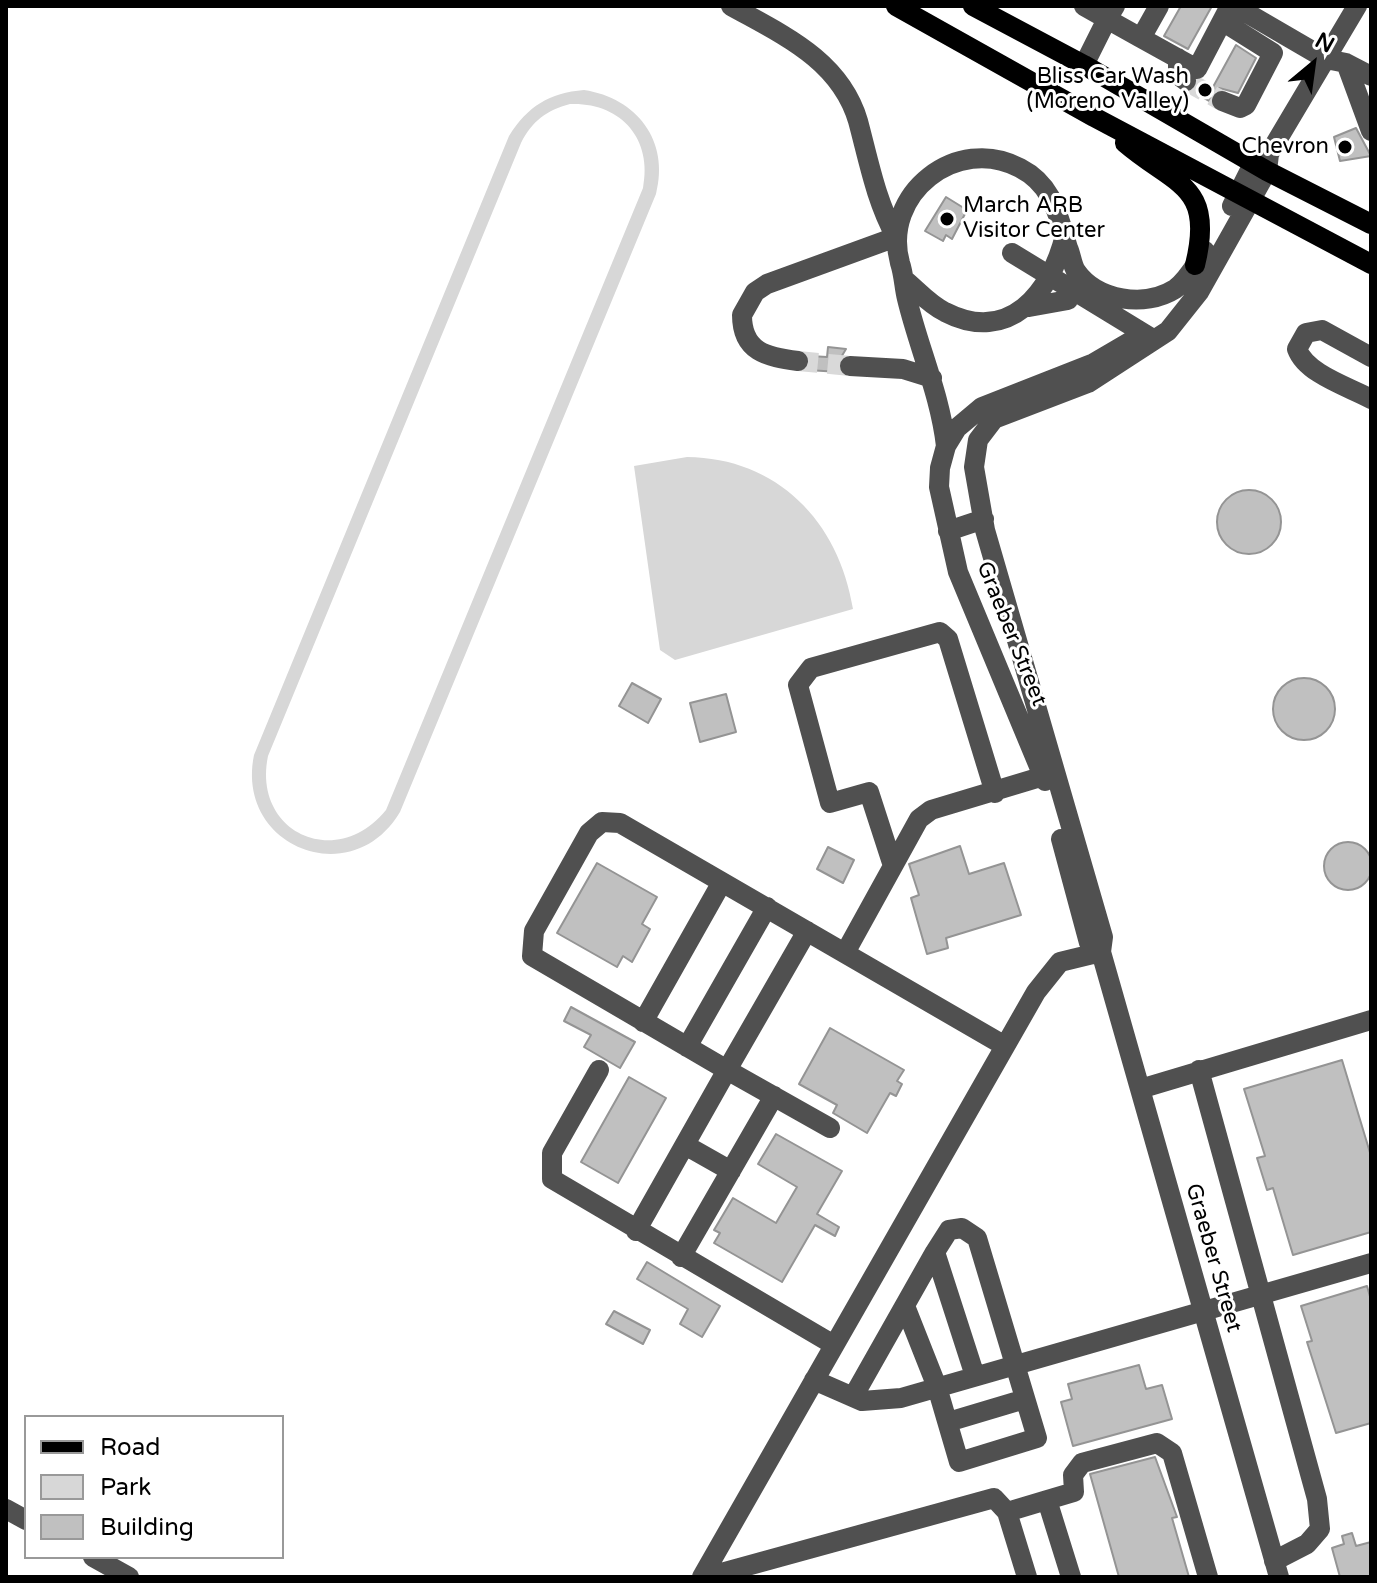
<!DOCTYPE html>
<html>
<head>
<meta charset="utf-8">
<style>
  body { margin:0 }
  #map { position:relative; width:1377px; height:1583px; overflow:hidden; background:#fff; font-family:"Varela Round",sans-serif }
  canvas { display:block }
  .frame { position:absolute; inset:0; border:8px solid #000; pointer-events:none }
  .legend { position:absolute; left:24px; top:1415px; width:260px; height:144px; box-sizing:border-box; background:#fff; border:2px solid #999; margin:0; padding:10px 14px; list-style:none; font-size:24px; color:#000 }
  .legend li { display:flex; align-items:center; gap:16px; height:40px }
  .legend b { width:40px; border:2px solid #999 }
  .north { position:absolute; left:1273px; top:24px; width:80px; height:80px; -webkit-text-stroke:6px #fff; paint-order:stroke; rotate:29deg; font-size:22px; font-weight:700; line-height:32px; text-align:center; color:#000 }
  .north::after { content:''; display:block; margin:auto; width:28px; height:36px; background:#000; clip-path:polygon(50% 0,100% 100%,50% 72%,0 100%) }
</style>
</head>
<body>
<div id="map">
<canvas width="1377" height="1583"></canvas>
<div class="frame"></div>
<ul class="legend">
<li><b style="height:10px;background:#000"></b>Road</li>
<li><b style="height:22px;background:#d7d7d7"></b>Park</li>
<li><b style="height:22px;background:#c0c0c0"></b>Building</li>
</ul>
<div class="north">N</div>
</div>
<script>
const ctx = document.querySelector('canvas').getContext('2d');
ctx.lineJoin = 'round';
function paint(path, color) { ctx.fillStyle = color; ctx.fill(path, 'evenodd'); }
function stroke(path, color, width, dash) { ctx.strokeStyle = color; ctx.lineWidth = width; ctx.lineCap = dash ? 'butt' : 'round'; ctx.setLineDash(dash || []); ctx.stroke(path); }
function drawText(font, color, halo, rows, align = 'center') {
  ctx.font = font + ' "Varela Round",sans-serif'; ctx.lineWidth = 6; ctx.setLineDash([]); ctx.textBaseline = 'middle'; ctx.strokeStyle = halo; ctx.fillStyle = color; for (const [text, x, y, turn = 0] of rows) {
    ctx.save(); ctx.translate(x, y); ctx.rotate((+turn || 0) * Math.PI / 180); ctx.textAlign = isNaN(turn) ? turn : align; if (halo) ctx.strokeText(text, 0, 0); ctx.fillText(text, 0, 0); ctx.restore();
  }
}
const green = new Path2D(`
  M584 90C637 98 670 141 656 194L400 812C352 893 235 847 254 755L509 136C528 106 549 93 584 90ZM570 104C620 102 653 138 643 188L386 810C337 871 252 833 268 756L521 143C532 121 547 110 570 104Z
  M687 457C777 458 839 521 853 609L675 660 660 650 634 466Z`);
const building = new Path2D(`
  M1181 6H1212L1188 49 1164 36Z
  M1236 45 1256 58 1238 93 1219 88 1209 101 1193 92 1201 81 1213 87Z
  M1356 128 1371 156 1340 161 1334 137Z
  M946 197 967 210 952 239 946 235 943 241 925 231Z
  M828 347 846 349 837 364 839 372 808 370 810 356 827 357Z
  M1217 522a32 32 0 1 1 64 0a32 32 0 1 1-64 0Z
  M1273 709a31 31 0 1 1 62 0a31 31 0 1 1-62 0Z
  M632 683 661 699 648 723 619 706Z
  M726 694 736 732 700 742 690 703Z
  M1324 866a24 24 0 1 1 48 0a24 24 0 1 1-48 0Z
  M960 846 969 874 1004 863 1021 915 946 938 948 948 927 954 911 898 919 895 909 864Z
  M828 847 854 860 843 883 817 869Z
  M597 863 657 897 642 924 650 929 632 962 623 956 617 967 557 933Z
  M571 1007 635 1042 620 1068 584 1047 591 1035 564 1021Z
  M830 1028 904 1070 897 1081 902 1084 896 1096 890 1093 867 1133 833 1113 837 1105 799 1084Z
  M1342 1060 1371 1156V1232L1293 1255 1273 1188 1267 1190 1257 1158 1265 1156 1244 1089Z
  M629 1077 666 1098 618 1183 581 1162Z
  M776 1134 842 1171 817 1214 839 1227 835 1236 815 1225 782 1282 714 1243 720 1233 714 1230 733 1198 776 1223 797 1187 758 1164Z
  M647 1262 720 1306 702 1337 680 1324 688 1309 637 1279Z
  M1367 1286 1371 1300V1423L1336 1433 1307 1342 1312 1341 1301 1306Z
  M614 1311 650 1330 643 1344 606 1324Z
  M1139 1365 1146 1389 1162 1385 1172 1419 1073 1446 1061 1402 1072 1399 1068 1384Z
  M1155 1457 1177 1517 1172 1518 1189 1577H1119L1090 1474Z
  M1352 1533 1356 1546 1371 1542V1577H1340L1332 1548 1344 1544 1342 1536Z`);
const minorTunnel = new Path2D(`
  M1186 81 1222 101
  M798 361 850 366`);
const minor = new Path2D(`
  M731 6C783 35 840 60 858 121 869 162 876 201 896 237L767 284 755 292 742 315C742 352 767 357 798 361
  M1084 6 1107 19 1084 65
  M1115 6 1107 19 1141 38
  M1159 6 1141 38 1197 69 1230 6
  M1235 6 1326 59 1346 63 1371 76
  M1178 58V75L1186 81
  M1346 63 1371 131
  M1222 101 1240 108 1246 105 1273 53 1222 21
  M1232 206 1253 164 1267 155
  M1012 253 1153 339
  M906 281C918 291 930 305 945 312 1009 345 1051 293 1065 235
  M1029 307 1068 300
  M1371 357 1322 330 1306 333 1297 349C1306 374 1349 387 1371 399
  M850 366 903 369 932 378
  M946 446C940 394 919 349 907 299 904 287 904 275 900 263 881 194 957 134 1020 168 1053 185 1058 215 1068 248 1071 254 1072 265 1076 271 1097 301 1145 308 1175 289 1188 280 1196 263 1205 251
  M948 531 984 519
  M1045 781 958 572 939 487 940 468 946 446 957 428 982 407 1094 363 1135 339
  M1061 839 1089 943 1101 952
  M893 866 869 792 830 803 798 685 811 668 940 632 948 639 995 793
  M807 931 727 1070 830 1128
  M845 953 919 819 931 810 1044 776
  M643 1022 722 882
  M687 1047 767 907
  M599 1070 552 1153V1179L834 1345
  M1199 1070 1317 1499 1320 1529 1307 1544 1274 1561
  M1140 1089 1371 1020
  M685 1145 731 1171
  M636 1231 727 1070 532 956 534 931 589 833 602 822 620 823 1005 1046
  M935 1252 975 1376
  M681 1257 774 1096
  M814 1380 862 1401 901 1398 1371 1263
  M853 1397 935 1252 949 1230 962 1228 977 1238 1037 1438 959 1462 937 1387 905 1306
  M948 1422 1025 1399
  M1047 1500 1074 1492 1073 1475 1082 1463 1157 1443 1172 1453 1208 1577
  M6 1509 26 1520
  M1007 1512 1047 1500 1071 1577
  M93 1557 129 1577
  M702 1577 1036 992 1060 962 1101 952
  M707 1577 994 1498 1007 1512 1027 1577
  M1279 1577 1101 952 1103 937 985 530 974 467 978 440 994 419 1088 383 1168 331 1199 292 1267 171 1269 154 1357 6`);
const major = new Path2D(`
  M896 6 1094 117 1371 264
  M973 6 1084 65 1267 171 1371 224
  M1125 143C1175 186 1215 184 1195 265`);
const markers = [
  [1205,90,8,"#000"],
  [1345,147,8,"#000"],
  [947,219,8,"#000"]
];
const poiNames = [
  ["Bliss Car Wash",1189,77],
  ["(Moreno Valley)",1189,102],
  ["Chevron",1329,147],
  ["March ARB",963,206,"left"],
  ["Visitor Center",963,231,"left"]
];
const streetNames = [
  ["Graeber Street",1011,634,68],
  ["Graeber Street",1213,1258,74]
];
paint(green, '#d7d7d7');
paint(building, '#c0c0c0');
stroke(building, '#949494', 2);
stroke(minorTunnel, '#d9d9d9', 20, [20, 10]);
stroke(minor, '#505050', 20);
stroke(major, '#000', 20);
for (const [x, y, r, color] of markers) { const dot = new Path2D(); dot.arc(x, y, r, 0, 2 * Math.PI); ctx.fillStyle = color; ctx.fill(dot); stroke(dot, '#fff', 3); }
drawText('22px', '#000', '#fff', poiNames, 'right');
drawText('22px', '#000', '#fff', streetNames);
</script>
</body>
</html>
